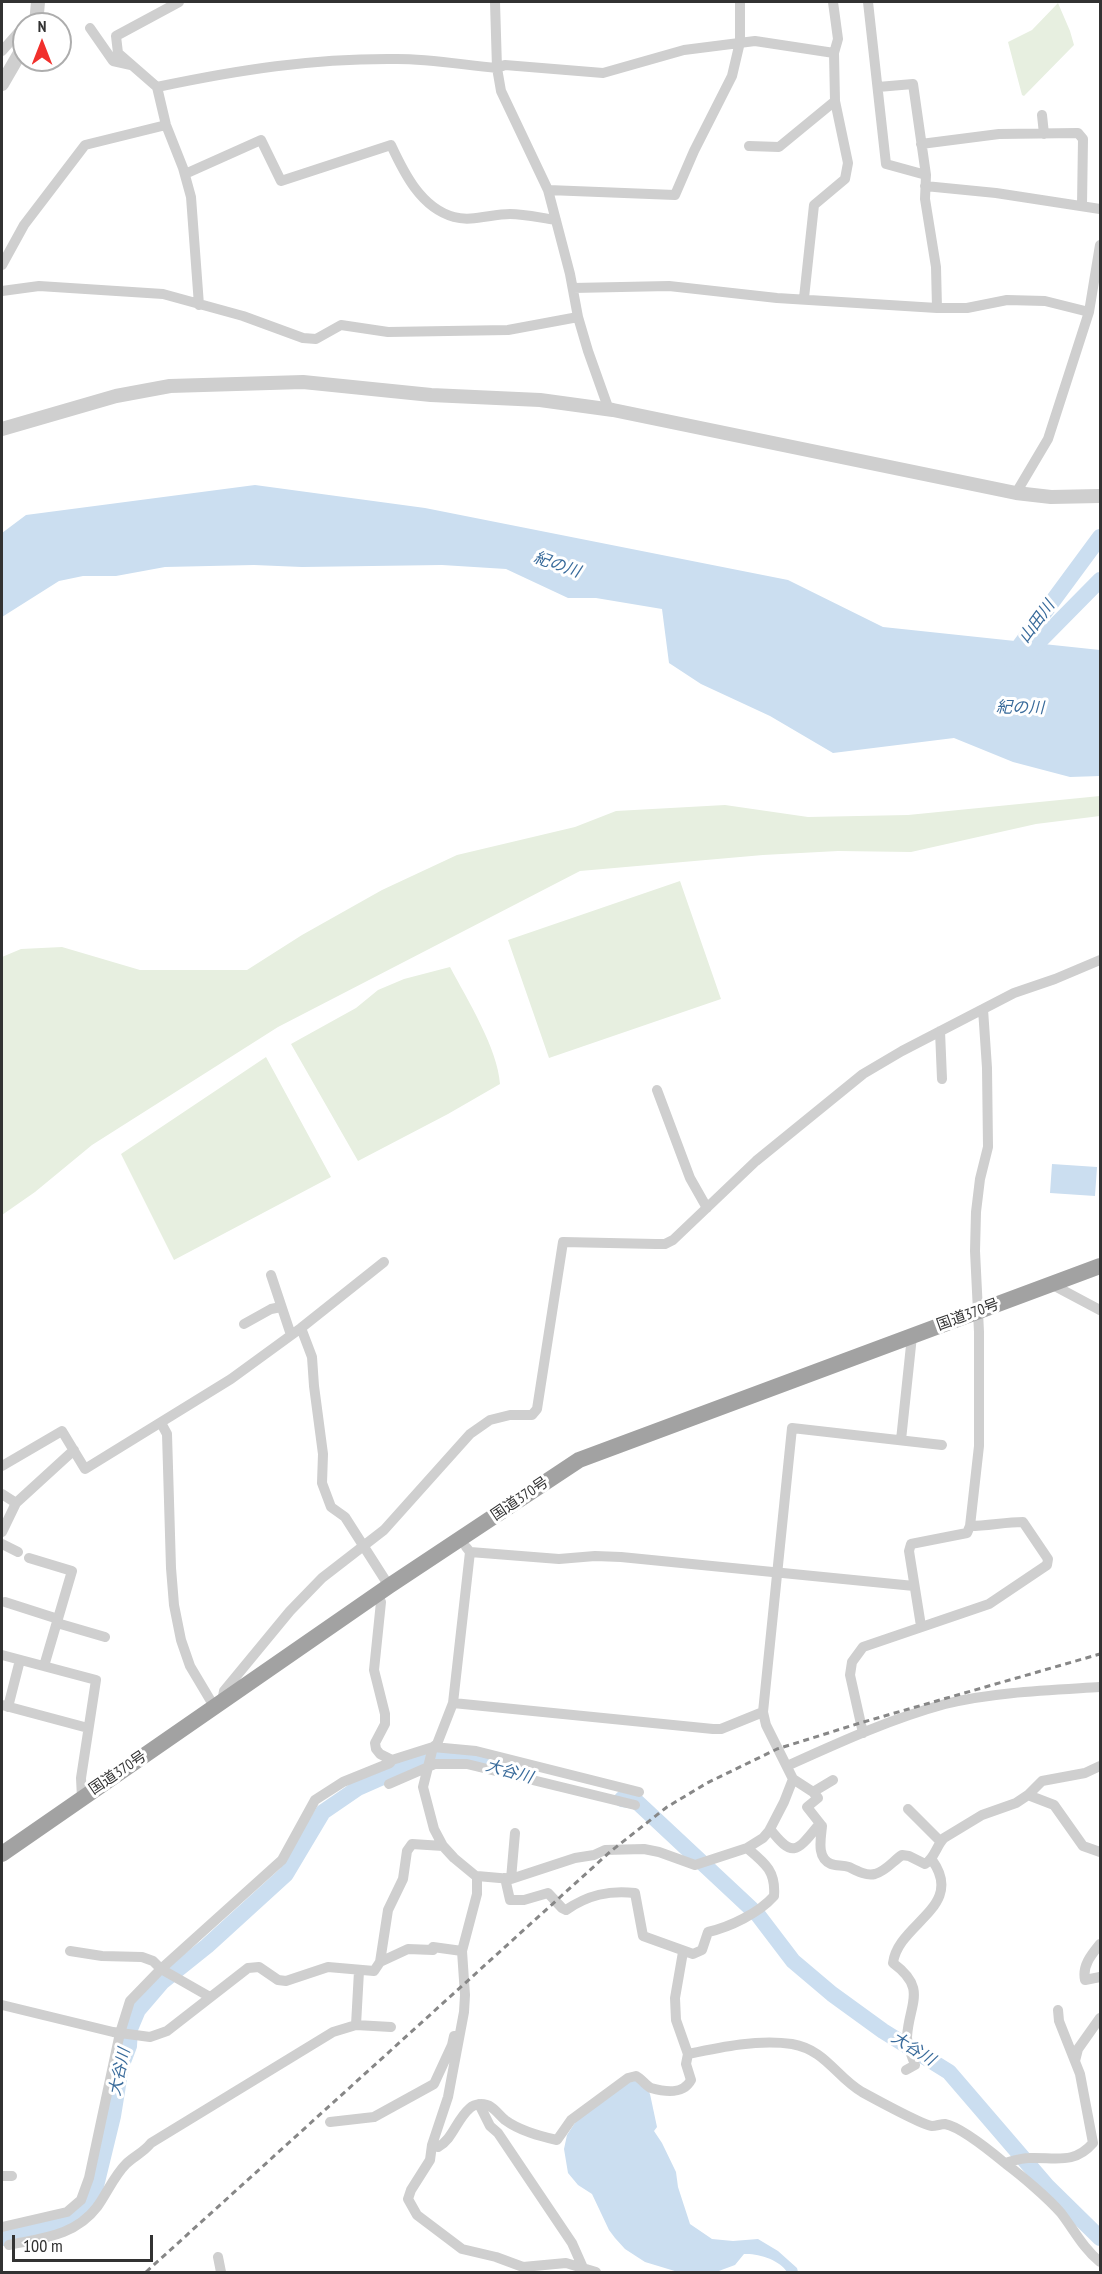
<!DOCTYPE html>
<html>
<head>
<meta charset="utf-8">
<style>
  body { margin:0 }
  #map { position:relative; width:1102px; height:2274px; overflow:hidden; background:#fff; font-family:"PT Sans Narrow",sans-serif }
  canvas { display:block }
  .frame { position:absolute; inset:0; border:3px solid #323232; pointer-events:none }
  .north { position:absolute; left:12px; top:12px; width:60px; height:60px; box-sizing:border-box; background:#fff; border:2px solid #adadad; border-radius:50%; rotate:0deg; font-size:16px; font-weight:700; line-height:24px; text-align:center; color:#323232 }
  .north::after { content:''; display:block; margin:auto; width:21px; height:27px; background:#f1302c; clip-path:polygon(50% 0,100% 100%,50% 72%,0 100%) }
  .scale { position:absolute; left:12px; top:2235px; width:141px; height:27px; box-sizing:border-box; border:3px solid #323232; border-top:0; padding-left:8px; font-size:18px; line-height:21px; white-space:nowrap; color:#323232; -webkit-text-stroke:4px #fff; paint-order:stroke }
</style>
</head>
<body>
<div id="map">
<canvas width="1102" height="2274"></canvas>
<div class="frame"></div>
<div class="north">N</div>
<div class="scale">100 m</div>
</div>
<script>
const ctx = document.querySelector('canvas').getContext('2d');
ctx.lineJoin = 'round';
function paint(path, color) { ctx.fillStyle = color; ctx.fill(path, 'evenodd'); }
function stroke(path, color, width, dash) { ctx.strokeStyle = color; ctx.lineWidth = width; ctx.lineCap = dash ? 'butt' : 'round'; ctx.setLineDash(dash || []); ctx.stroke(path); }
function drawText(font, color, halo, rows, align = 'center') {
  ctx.font = font + ' "PT Sans Narrow","Noto Sans JP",sans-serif'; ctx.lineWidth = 6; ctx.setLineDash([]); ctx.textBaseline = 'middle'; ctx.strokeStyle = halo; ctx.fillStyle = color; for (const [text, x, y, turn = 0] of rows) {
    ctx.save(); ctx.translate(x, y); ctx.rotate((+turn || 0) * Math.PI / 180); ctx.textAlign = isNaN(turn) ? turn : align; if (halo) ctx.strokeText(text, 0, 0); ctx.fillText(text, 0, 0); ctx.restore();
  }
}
const green = new Path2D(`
  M1058 3 1070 31 1074 45 1024 96 1022 95 1008 42 1032 30Z
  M1100 796V816L1036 824 911 852 838 851 763 855 580 871 278 1027 92 1145 35 1192 2 1215V957L21 949 62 947 140 970H247L302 935 382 890 457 855 575 827 616 811 725 805 808 817 908 815Z
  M680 881 721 999 549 1058 508 940Z
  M450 967C467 999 498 1049 500 1084L448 1114 358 1161 291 1044 356 1008 378 990 404 979Z
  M266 1057 331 1177 174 1260 121 1154Z`);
const water = new Path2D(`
  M255 485 425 508 788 580 883 627 1100 650V776L1070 777 1013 762 954 738 833 753 770 716 701 684 669 663 662 609 596 598H568L506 569 442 565 302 567 254 565 165 567 116 576H83L59 581 2 617V533L26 515Z
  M1052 1164 1097 1167 1095 1196 1050 1193Z
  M641 2080 650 2094 657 2127 654 2131 662 2143 676 2172 678 2187 690 2224 712 2239 733 2241 758 2239 778 2251 797 2268 798 2272H787C780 2260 758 2253 744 2254L735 2265 716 2272H678L645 2262 625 2249 615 2238 609 2230 592 2194 578 2185 568 2173 564 2149 567 2135 584 2109 621 2083Z`);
const river = new Path2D(`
  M1023 658 1100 580
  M1010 659 1100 537
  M622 1799 636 1801 758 1915 793 1961 832 1994 883 2031 949 2072 1047 2186 1100 2238
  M2 2238 65 2222 85 2211 95 2190 113 2116 121 2067 129 2046 130 2029 138 2010 162 1982 207 1946 286 1874 323 1812 358 1788 392 1773 421 1763 449 1756 483 1764`);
const minor = new Path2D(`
  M868 2 886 164 926 175 925 199 936 267 937 308
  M90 28 113 61 131 65
  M2 51 24 26
  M157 87 118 53 116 36 179 2
  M878 87 913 84 926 175
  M1042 115 1044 134
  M921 144 999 134 1078 133 1083 139 1082 205
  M749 146 779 147 835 101
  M185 174 261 140 281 181 391 145C404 173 421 208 454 217 471 222 492 214 510 214 525 214 541 218 556 220
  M925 186 996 193 1100 209
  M548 190 675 195 694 151 732 76 740 42V2
  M2 265 24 225 85 145 166 125
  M573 288 669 286 777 298 937 308H967L1007 300 1045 301 1089 312
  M2 291 39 286 163 294 243 316 303 338 316 339 341 325 388 332 508 330 578 317 570 274 548 190 501 91 497 68 495 2
  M804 298 814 205 845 179 848 163 835 101 834 53 838 39 833 2
  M199 305 191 197 183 168 166 125 157 87C238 70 313 58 397 59 430 59 464 65 497 68L505 65 603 73 684 50 755 41 834 53
  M578 317 588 351 609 410
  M1016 493 1048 439 1089 312 1100 245
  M940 1031 942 1079
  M657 1090 690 1178 707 1208
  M271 1275 291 1335
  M1051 1284 1100 1310
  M244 1324 271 1309 281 1307
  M301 1328 312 1357 314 1386 323 1454 322 1483 331 1507 345 1517 389 1586
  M161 1423 167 1434 171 1568 174 1605 181 1640 190 1666 215 1708
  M901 1440 912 1336
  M2 1466 62 1431 85 1469 231 1379 301 1328 384 1262
  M2 1494 16 1503
  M2 1532 16 1503 74 1450
  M2 1544 18 1552
  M470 1552 559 1559 595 1556 621 1557 914 1586
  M29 1558 72 1571 44 1666
  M377 1595 381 1602 374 1670 385 1714V1724L375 1743 376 1749 380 1754 392 1760 433 1747 437 1744 453 1703 470 1552 466 1547
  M5 1602 58 1619
  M57 1623 105 1637
  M921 1626 909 1551 911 1544 967 1533 970 1526 979 1446V1332L975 1251 976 1212 980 1179 988 1147 987 1068 983 1009
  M2 1655 96 1680 81 1778 82 1798
  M222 1702 224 1691 290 1611 322 1578 384 1530 470 1434 490 1420 510 1415H532L537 1409 563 1242 656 1244H665L673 1240 756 1161 863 1074 902 1051 1014 993 1055 979 1100 960
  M453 1703 713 1729H721L763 1712
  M2 1705 88 1728
  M8 1707 20 1660
  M863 1733 850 1675 852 1662 863 1647 989 1604 1047 1565 1048 1559 1023 1522C1005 1522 988 1526 970 1526
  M787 1766C838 1743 890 1719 945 1704 992 1692 1052 1690 1100 1687
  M793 1779 813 1792 818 1798 807 1807 822 1826
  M389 1784 435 1764H467L635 1805
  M813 1792 833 1780
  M1028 1795 1054 1805 1083 1846 1100 1852
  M908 1809 940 1841
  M770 1829C792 1857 796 1853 817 1827L822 1826C821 1838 816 1858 831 1864 836 1866 843 1865 849 1867 857 1871 866 1876 875 1874 886 1871 893 1861 902 1855L909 1856 925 1864C935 1858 936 1846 944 1838L982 1815 1016 1803 1028 1795 1042 1781 1085 1773 1100 1766
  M477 1876 511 1879 575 1858 594 1855 605 1850 644 1849 659 1852 695 1865 747 1848 763 1838 769 1831 784 1802 793 1779 766 1725 763 1712 792 1428 942 1445
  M505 1878 510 1900H524L548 1893 562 1908 566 1910C588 1895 609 1890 635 1893L643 1936 693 1954 702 1950 708 1932C730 1927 759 1913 774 1896 776 1871 765 1863 747 1848
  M511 1879 515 1833
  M1100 1944C1091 1955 1082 1966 1085 1980L1100 1977
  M70 1951 102 1956 142 1957 153 1961 161 1969 210 1997
  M380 1962 408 1949 433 1950V1947L462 1951
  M2 2005 113 2032 150 2037 167 2031 248 1968 259 1967 278 1980 286 1981 328 1967 374 1971 380 1962 388 1910 403 1879 407 1851 412 1844 443 1846
  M356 2025 359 1971
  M688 2054C721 2047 758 2039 792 2044 826 2050 836 2077 862 2092 873 2098 923 2125 932 2126 936 2126 941 2124 945 2124 961 2127 994 2154 1006 2164 1022 2176 1048 2198 1061 2213 1074 2230 1083 2248 1100 2262
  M1075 2061 1078 2049 1100 2018
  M906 2070 915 2065C912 2056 907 2046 907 2037 909 2003 928 1989 893 1963 898 1923 966 1907 932 1860
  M479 2104 490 2126 498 2133 572 2243 584 2270
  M330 2122 374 2117 434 2084 452 2045 454 2036
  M432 2145 438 2147C453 2139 456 2120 470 2108 475 2103 485 2103 491 2107 496 2110 500 2116 505 2120 520 2131 539 2136 557 2140L571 2120 628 2078 636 2076C642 2079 646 2086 651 2088 665 2092 683 2095 691 2080L686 2064 688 2054 676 2020 675 1998 683 1952
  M1005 2163C1013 2161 1021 2158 1029 2158 1055 2157 1074 2165 1093 2143L1080 2074 1059 2021 1058 2010
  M2 2176H12
  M2 2227 67 2212 81 2200 89 2178 120 2033 130 2001 161 1969 282 1860 315 1800 343 1782 390 1763 392 1760
  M9 2245C42 2238 75 2236 97 2207 107 2193 114 2176 126 2164 134 2156 143 2153 151 2143L333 2032 356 2025 391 2027
  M218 2257 221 2272
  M596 2272 566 2263 523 2267 496 2257 462 2249 417 2215 408 2199 411 2190 430 2160 432 2145 448 2097 464 2012 465 1995 462 1951 477 1894V1877L454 1858 443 1846 434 1829 423 1787 433 1747 476 1751 639 1792`);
const tertiary = new Path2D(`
  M36 24 38 2
  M2 84 24 46
  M2 429 116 396 170 386 303 382 431 395 540 400 613 410 1016 493 1051 497 1100 496`);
const trunk = new Path2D(`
  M2 1854 389 1586 579 1460 1100 1266`);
const rail = new Path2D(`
  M146 2272 611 1851 667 1807 707 1783 777 1749 860 1723 1100 1654`);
const streetNames = [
  ["国道370号",968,1315,-20],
  ["国道370号",520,1499,-34],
  ["国道370号",118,1773,-34]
];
const waterNames = [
  ["紀の川",557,565,19],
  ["山田川",1037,622,-54],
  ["紀の川",1020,708,1],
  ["大谷川",509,1772,16],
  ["大谷川",913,2049,32],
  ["大谷川",120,2072,-78]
];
paint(green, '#e7efe0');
paint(water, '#cbdef0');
stroke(river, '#cbdef0', 16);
stroke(minor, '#cfcfcf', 10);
stroke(tertiary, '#cfcfcf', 14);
stroke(trunk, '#a2a2a2', 16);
stroke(rail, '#878787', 3, [6, 4.5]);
drawText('15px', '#323232', '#fff', streetNames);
drawText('italic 16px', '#396b9b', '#fff', waterNames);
</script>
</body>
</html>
